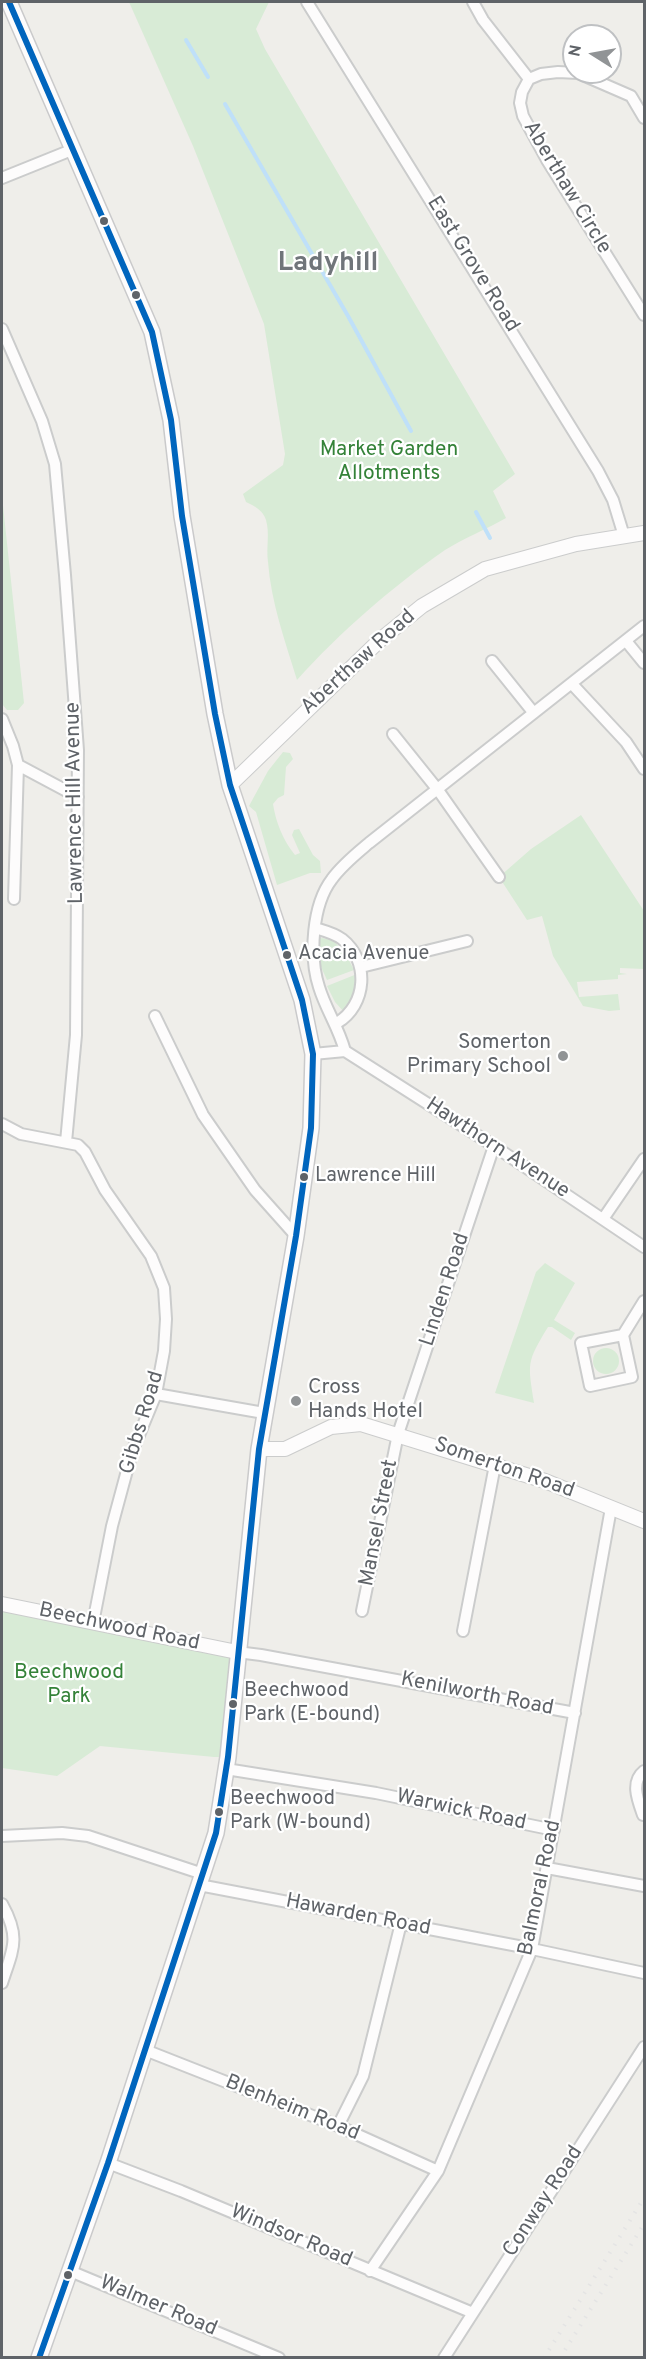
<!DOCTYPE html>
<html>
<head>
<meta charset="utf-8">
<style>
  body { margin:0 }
  #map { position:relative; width:646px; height:2359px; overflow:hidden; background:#efeeea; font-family:Overpass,sans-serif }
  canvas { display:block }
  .frame { position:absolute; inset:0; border:3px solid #5f6368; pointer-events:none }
  .north { position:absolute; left:562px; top:24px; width:60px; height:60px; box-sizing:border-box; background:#fff; border:2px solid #bfc1c3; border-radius:50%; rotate:281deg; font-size:16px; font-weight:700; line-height:24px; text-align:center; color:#5f6368 }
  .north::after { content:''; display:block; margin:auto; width:21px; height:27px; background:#919496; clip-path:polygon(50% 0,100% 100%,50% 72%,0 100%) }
</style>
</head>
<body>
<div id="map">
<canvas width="646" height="2359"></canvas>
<div class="frame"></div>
<div class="north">N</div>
</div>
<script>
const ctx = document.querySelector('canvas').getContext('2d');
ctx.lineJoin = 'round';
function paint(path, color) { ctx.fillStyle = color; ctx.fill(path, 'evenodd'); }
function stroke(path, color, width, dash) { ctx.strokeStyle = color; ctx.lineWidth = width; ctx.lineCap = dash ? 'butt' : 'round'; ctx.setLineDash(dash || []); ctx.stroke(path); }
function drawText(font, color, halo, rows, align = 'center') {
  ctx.font = font + ' Overpass,sans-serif'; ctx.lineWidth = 4.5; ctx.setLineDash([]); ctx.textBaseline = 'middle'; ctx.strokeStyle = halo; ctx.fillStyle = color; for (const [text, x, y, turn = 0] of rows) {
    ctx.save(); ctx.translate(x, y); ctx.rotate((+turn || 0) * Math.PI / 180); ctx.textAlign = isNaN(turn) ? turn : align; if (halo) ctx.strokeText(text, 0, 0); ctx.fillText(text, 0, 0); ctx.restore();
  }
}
const green = new Path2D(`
  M129 2H269L256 29 265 49 515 474 493 491 506 518C487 529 464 538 445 550 392 587 340 632 297 680 285 641 271 602 268 562 266 547 270 534 266 520 263 510 254 506 246 502L243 494 283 465 285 454 264 324 193 146Z
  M2 496 24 703 18 710H7L2 704Z
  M283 752 290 753 293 759 286 767 284 795 278 798 273 804C276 823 283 840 295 855L300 853 292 835 294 830 299 829 313 855 320 861 321 873H310L277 885 256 812 249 806 268 771Z
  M581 815 644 911V969L620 968V973L627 974 618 975V979L577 982 579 997 618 994 620 1010 609 1011 583 1006 553 956 542 916 527 920 499 877 531 849Z
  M320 938C339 938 347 956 354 970L327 980 321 967 319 941Z
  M357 974 354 1000 344 1012 335 1002 327 986Z
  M545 1263 575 1283 554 1320 575 1333 571 1340 552 1327H548C526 1363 528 1363 534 1403L495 1393 536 1272Z
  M593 1361a13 13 0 1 1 26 0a13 13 0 1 1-26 0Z
  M2 1604 237 1652 228 1757H214L100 1746 57 1776 2 1768Z`);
const stream = new Path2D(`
  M186 40 208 77
  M225 104 348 316 411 431
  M476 512 490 538`);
const minor = new Path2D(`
  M307 2 598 471 613 500 624 536
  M473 2 483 20 529 79
  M644 118 631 96 578 73 558 72 541 74 529 79 522 92 520 103 523 116 547 160 644 315
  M2 178 74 149
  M2 329 42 421 55 464 65 575 78 750 76 1035 66 1142
  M626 641 644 663
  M492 661 533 712
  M572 684 626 742 644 769
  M2 719 13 746 18 765 78 797
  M393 734 438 790 499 877
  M14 899 18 765
  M315 928C325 931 334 933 342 939 370 961 367 1005 337 1023
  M361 967 467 941
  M155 1016 203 1115 255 1190 296 1236
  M345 1051C338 1026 326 1010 319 987 309 956 312 905 332 879 342 865 356 854 369 843L644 626
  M313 1054 345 1051 494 1146 644 1247
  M2 1124 21 1134 78 1145 85 1152 105 1190 151 1256 164 1288 166 1319 164 1351 156 1394 132 1452 112 1526 93 1623
  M603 1219 644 1159
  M623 1335 581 1343 590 1386 632 1377 623 1335 644 1301
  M156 1394 264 1413
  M362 1611 398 1434 494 1146
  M463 1631 495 1465
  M237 1652 261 1655 575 1713
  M226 1769 376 1793 554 1830
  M643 1815C638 1801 630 1782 644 1771
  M2 1836 62 1833 88 1836 203 1874
  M547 1868 644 1886
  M199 1885 518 1946
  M2 1904C21 1938 13 1949 2 1983
  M532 1949 644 1973
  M145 2050 338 2126 438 2171
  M338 2126 363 2076 401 1923
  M108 2163 181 2191 473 2313
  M70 2271 279 2358
  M370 2271 438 2171 532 1949 611 1508
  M444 2358 644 2047`);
const tertiary = new Path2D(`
  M230 785 380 640 422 606 485 569 576 544 644 533
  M259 1449H285L331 1427 361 1424 545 1481 644 1521
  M2 1604 237 1652`);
const secondary = new Path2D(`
  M9 2 152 332 171 420 182 516 215 714 230 785 302 1000 313 1054 311 1128 296 1236 259 1449 228 1757 216 1833 108 2163 39 2358`);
const rail = new Path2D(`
  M544 2358 644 2198
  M560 2358 644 2224`);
const bus1 = new Path2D(`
  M9 2 152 332 171 420 182 516 215 714 230 785 302 1000 313 1054 311 1128 296 1236 259 1449 228 1757 216 1833 108 2163 39 2358`);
const markers = [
  [104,221,5,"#5f6368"],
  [136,295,5,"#5f6368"],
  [287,955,5,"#5f6368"],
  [563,1056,6,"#919496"],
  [304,1177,5,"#5f6368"],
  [296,1401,6,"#919496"],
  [233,1704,5,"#5f6368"],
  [219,1812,5,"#5f6368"],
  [68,2275,5,"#5f6368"]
];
const busNames = [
  ["Acacia Avenue",298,955],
  ["Lawrence Hill",315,1177],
  ["Beechwood",244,1692],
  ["Park (E-bound)",244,1716],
  ["Beechwood",230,1800],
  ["Park (W-bound)",230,1824]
];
const streetNames = [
  ["Aberthaw Circle",566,188,59],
  ["East Grove Road",472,265,58],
  ["Aberthaw Road",359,663,-42],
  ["Lawrence Hill Avenue",76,803,-91],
  ["Hawthorn Avenue",497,1149,33],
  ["Linden Road",446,1290,-72],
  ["Gibbs Road",143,1423,-73],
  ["Somerton Road",504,1469,19],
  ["Mansel Street",380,1523,-79],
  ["Beechwood Road",119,1628,12],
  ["Kenilworth Road",477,1695,11],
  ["Warwick Road",461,1811,12],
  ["Balmoral Road",541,1888,-78],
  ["Hawarden Road",358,1916,11],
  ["Blenheim Road",292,2109,22],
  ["Conway Road",544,2202,-57],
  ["Windsor Road",291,2237,23],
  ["Walmer Road",158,2307,23]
];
const parkNames = [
  ["Market Garden",389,451],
  ["Allotments",389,475],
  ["Beechwood",69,1674],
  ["Park",69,1698]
];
const poiNames = [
  ["Somerton",551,1044],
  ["Primary School",551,1068],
  ["Cross",308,1389,"left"],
  ["Hands Hotel",308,1413,"left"]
];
const districtNames = [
  ["Ladyhill",328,265]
];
paint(green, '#d8ebd6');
stroke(stream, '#bfe0f9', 4);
stroke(minor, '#cbcccc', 14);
stroke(tertiary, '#cbcccc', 16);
stroke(secondary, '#cacacb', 18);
stroke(minor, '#fdfcfc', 10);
stroke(tertiary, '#fdfcfc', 14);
stroke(secondary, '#fdfcfc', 15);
stroke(rail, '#e4e4e4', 4, [1.5, 8]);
stroke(bus1, '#0065bd', 6);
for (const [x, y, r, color] of markers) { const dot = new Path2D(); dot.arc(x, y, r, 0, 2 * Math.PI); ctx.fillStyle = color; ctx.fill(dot); stroke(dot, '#fff', 2); }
drawText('20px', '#5f6368', '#fff', busNames, 'left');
drawText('21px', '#5f6368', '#fff', streetNames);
drawText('21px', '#348238', '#fff', parkNames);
drawText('21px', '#5f6368', '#fff', poiNames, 'right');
drawText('bold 27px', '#70757a', '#fff', districtNames);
</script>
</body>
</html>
